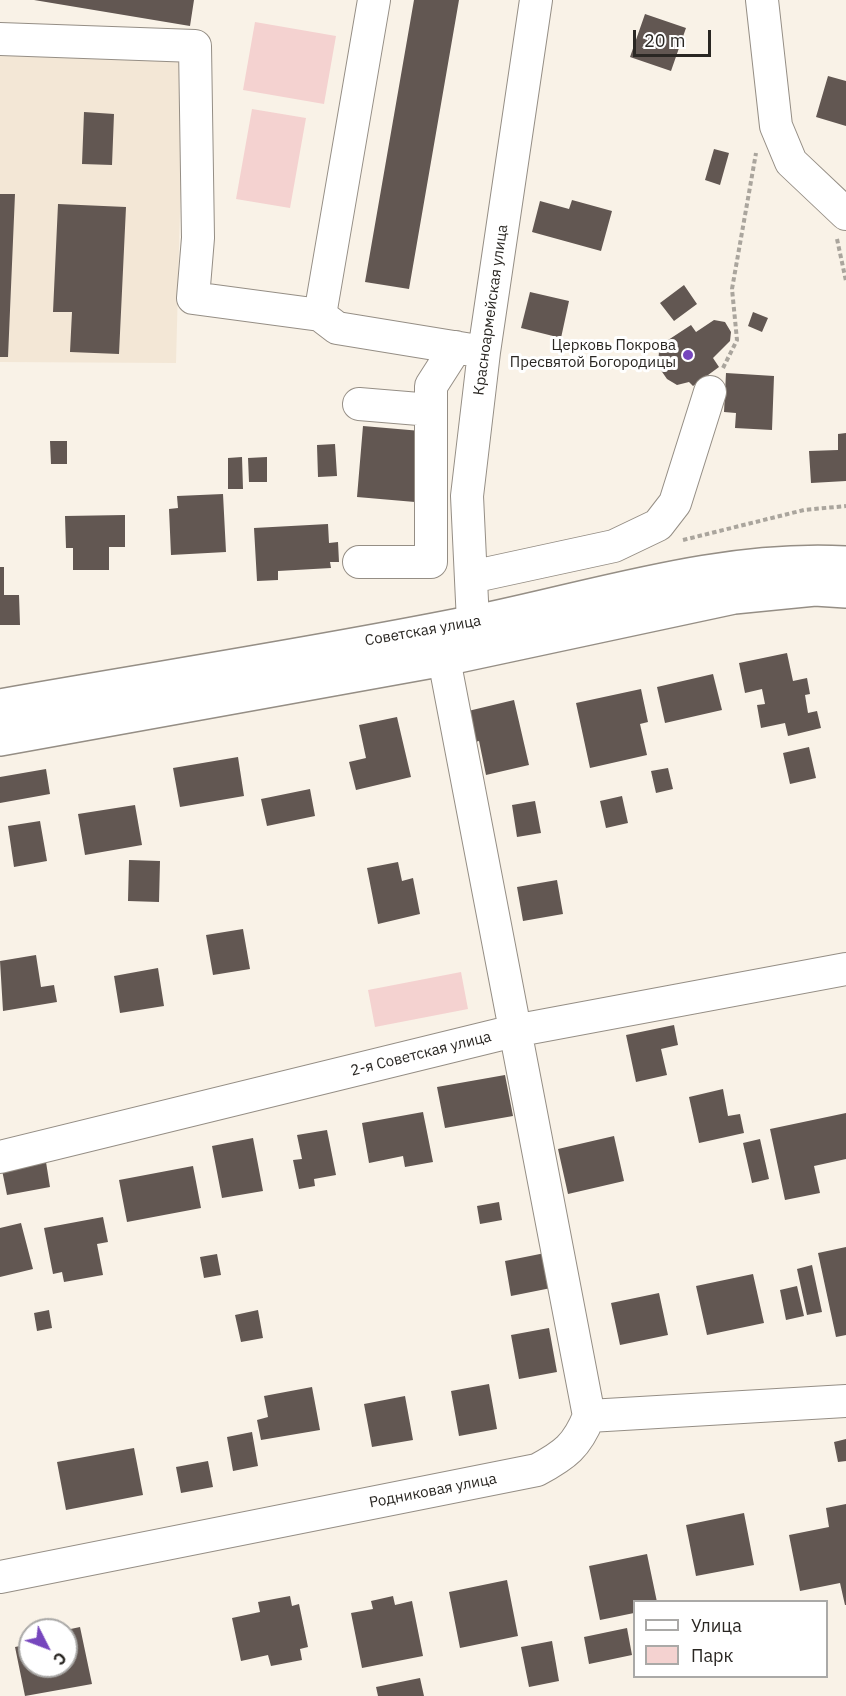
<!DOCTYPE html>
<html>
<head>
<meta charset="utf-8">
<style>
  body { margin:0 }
  #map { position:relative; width:846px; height:1696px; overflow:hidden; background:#f9f2e7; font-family:"IBM Plex Sans",sans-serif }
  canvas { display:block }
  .legend { position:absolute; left:633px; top:1600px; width:195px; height:78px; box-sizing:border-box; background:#fff; border:2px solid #aaa9a7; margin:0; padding:8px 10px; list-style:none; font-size:18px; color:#2a2723 }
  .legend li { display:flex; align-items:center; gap:12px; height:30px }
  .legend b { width:30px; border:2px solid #aaa9a7 }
  .north { position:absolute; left:18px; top:1618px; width:60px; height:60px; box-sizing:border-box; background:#fff; border:2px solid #aaa9a7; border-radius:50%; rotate:132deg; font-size:16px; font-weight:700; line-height:24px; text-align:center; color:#2a2723 }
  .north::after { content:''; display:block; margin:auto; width:21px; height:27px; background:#7646bd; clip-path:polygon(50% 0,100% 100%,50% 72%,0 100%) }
  .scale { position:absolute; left:633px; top:30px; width:78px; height:27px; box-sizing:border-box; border:3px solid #2a2723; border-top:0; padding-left:8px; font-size:18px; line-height:21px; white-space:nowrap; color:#2a2723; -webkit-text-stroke:4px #fff; paint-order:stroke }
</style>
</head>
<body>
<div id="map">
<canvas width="846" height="1696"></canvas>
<ul class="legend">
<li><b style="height:8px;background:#fff"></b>Улица</li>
<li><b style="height:16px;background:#f4d2d0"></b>Парк</li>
</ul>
<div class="north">С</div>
<div class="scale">20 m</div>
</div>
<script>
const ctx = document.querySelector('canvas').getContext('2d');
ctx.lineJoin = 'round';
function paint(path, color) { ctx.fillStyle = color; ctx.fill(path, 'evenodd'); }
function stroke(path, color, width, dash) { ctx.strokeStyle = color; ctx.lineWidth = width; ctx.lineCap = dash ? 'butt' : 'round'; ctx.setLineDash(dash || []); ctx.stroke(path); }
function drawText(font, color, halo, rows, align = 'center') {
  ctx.font = font + ' "IBM Plex Sans",sans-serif'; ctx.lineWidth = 6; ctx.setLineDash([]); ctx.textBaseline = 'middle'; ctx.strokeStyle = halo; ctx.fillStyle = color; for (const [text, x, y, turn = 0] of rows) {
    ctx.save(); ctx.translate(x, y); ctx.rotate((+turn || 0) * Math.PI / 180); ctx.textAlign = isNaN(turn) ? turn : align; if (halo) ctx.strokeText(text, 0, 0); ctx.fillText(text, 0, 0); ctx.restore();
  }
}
const built = new Path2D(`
  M0 51 184 58 176 363 0 362Z`);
const green = new Path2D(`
  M255 22 336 36 324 104 243 90Z
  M252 109 306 118 290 208 236 199Z
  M461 972 468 1009 375 1027 368 990Z`);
const building = new Path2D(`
  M34 0H194L190 26Z
  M414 0H459L409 289 365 282Z
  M645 14 686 28 671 71 630 57Z
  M828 76 846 81V126L816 117Z
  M84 112 114 114 112 165 82 164Z
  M714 149 729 153 720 185 705 180Z
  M0 194H15L8 357H0Z
  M572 200 612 211 601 251 532 232 540 201 569 209Z
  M58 204 126 207 119 354 70 352 72 312H53Z
  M684 285 697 304 674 321 660 303Z
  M530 292 569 301 561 338 521 328Z
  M753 312 768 318 762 332 748 326Z
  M714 320 725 322 731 332 730 341 713 358 719 367 693 386 689 382 677 385 667 379 658 366 659 351 664 346 662 344 691 325 696 332Z
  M726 373 774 376 772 430 735 428 736 413 724 412Z
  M363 426 421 431 415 502 357 497Z
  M846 433V481L811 483 809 451 838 450V434Z
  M50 441H67V464H51Z
  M335 444 337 476 318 477 317 445Z
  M242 457 243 489H228V458Z
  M267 457V482H249L248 458Z
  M223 494 226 552 171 555 169 509 178 508 177 496Z
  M125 515V547H109V570H73V548H66L65 516Z
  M328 524 329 543 338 542 339 562H330L331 568 278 571V580L257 581 254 528Z
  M0 567H4V595H19L20 625H0Z
  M787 653 793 681 807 678 810 694 805 695 808 713 817 711 821 728 788 736 785 723 761 728 757 705 765 704 762 689 745 693 739 663Z
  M713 674 722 710 665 723 657 687Z
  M641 689 648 722 640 724 647 755 590 768 576 703Z
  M514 700 529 765 486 775 479 741 471 743 464 712Z
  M397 717 411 777 356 790 349 762 366 758 359 725Z
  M809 747 816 778 790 784 783 753Z
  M238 757 244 796 180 807 173 768Z
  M668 768 673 789 656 793 651 771Z
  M46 769 50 794 0 803V777Z
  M310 789 315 816 267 826 261 799Z
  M622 796 628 823 606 828 600 801Z
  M535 801 541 833 517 837 512 805Z
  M135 805 142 845 85 855 78 814Z
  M40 821 47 861 14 867 8 826Z
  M129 860 160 861 159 902 128 901Z
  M398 862 402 881 413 878 420 914 378 924 367 868Z
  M557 880 563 914 523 921 517 887Z
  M243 929 250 969 213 975 206 935Z
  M36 955 41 987 54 985 57 1002 3 1011 0 961Z
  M158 968 164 1006 120 1013 114 976Z
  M674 1025 678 1045 661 1049 667 1075 636 1082 626 1035Z
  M505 1075 513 1116 445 1128 437 1087Z
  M723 1089 728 1116 740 1114 744 1133 699 1143 689 1097Z
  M423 1112 433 1162 405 1167 403 1156 369 1163 362 1123Z
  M846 1113V1159L814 1166 820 1193 785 1200 770 1129Z
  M327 1130 336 1175 314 1179 315 1186 299 1189 293 1160 302 1159 297 1135Z
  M614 1136 624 1181 568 1194 558 1149Z
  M253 1138 263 1191 222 1198 212 1146Z
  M760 1139 769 1179 752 1183 743 1143Z
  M46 1162 50 1187 7 1195 2 1170Z
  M193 1166 201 1208 127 1222 119 1180Z
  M499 1202 502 1220 480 1224 477 1206Z
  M103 1217 108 1242 97 1244 103 1275 64 1282 62 1272 53 1274 44 1228Z
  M21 1223 33 1269 0 1277V1228Z
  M846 1247V1335L836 1337 818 1253Z
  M545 1253 551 1288 511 1296 505 1261Z
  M217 1254 221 1275 204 1278 200 1257Z
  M812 1265 822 1312 807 1315 797 1269Z
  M753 1274 764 1323 707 1335 696 1286Z
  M797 1286 804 1316 786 1320 780 1290Z
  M659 1293 668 1335 620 1345 611 1303Z
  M49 1310 52 1328 37 1331 34 1313Z
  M258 1310 263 1338 241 1342 235 1315Z
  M549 1328 557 1372 519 1379 511 1335Z
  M489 1384 497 1429 459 1436 451 1391Z
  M312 1387 320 1430 261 1440 257 1420 268 1417 264 1396Z
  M405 1396 413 1440 372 1447 364 1404Z
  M252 1432 258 1466 233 1471 227 1437Z
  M846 1439V1461L838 1462 834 1442Z
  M134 1448 143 1495 66 1510 57 1462Z
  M208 1461 213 1487 181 1493 176 1467Z
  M846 1504V1605H845L840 1583 800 1591 789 1535 829 1527 826 1508Z
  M744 1513 754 1565 696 1576 686 1525Z
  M647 1554 657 1602H634V1613L600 1620 589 1566Z
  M507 1580 518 1636 460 1648 449 1592Z
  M290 1596 292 1606 299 1604 308 1647 300 1649 302 1660 271 1666 268 1655 241 1661 232 1618 260 1612 258 1602Z
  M393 1596 395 1605 412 1601 423 1656 362 1668 351 1613 373 1609 371 1601Z
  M80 1627 92 1684 25 1696 15 1647 30 1644V1666H66V1630Z
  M627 1628 632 1655 589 1664 584 1637Z
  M552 1641 559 1681 529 1687 521 1647Z
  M420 1678 424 1696H378L376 1687Z`);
const path = new Path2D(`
  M837 239 846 281
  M723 368 737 340 732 289 756 153
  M683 540 804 510 846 506`);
const minor = new Path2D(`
  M374 0 320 315 337 328 484 352
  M762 0 776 126 791 162 846 214
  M0 39 195 46 198 238 193 298 320 315
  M359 404 431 410
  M359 562H431V386L456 347
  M471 577 614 546 658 525 675 503 710 392
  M473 622 467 496 484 352 536 0
  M444 659 589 1416
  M0 1157 514 1031 846 969
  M0 1577 537 1470C565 1455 577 1446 589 1416L846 1401`);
const major = new Path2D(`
  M0 706C158 678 317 654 475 622 597 597 720 556 846 563
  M0 739 444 659 734 597 815 589 846 591`);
const markers = [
  [688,355,6,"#7646bd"]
];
const streetNames = [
  ["Красноармейская улица",491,310,-82],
  ["Советская улица",423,631,-10],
  ["2-я Советская улица",421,1054,-14],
  ["Родниковая улица",433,1491,-11]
];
const poiNames = [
  ["Церковь Покрова",676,346],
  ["Пресвятой Богородицы",676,363]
];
paint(built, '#f3e7d6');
paint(green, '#f4d2d0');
paint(building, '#625752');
stroke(minor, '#958e85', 34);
stroke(major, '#958e85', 36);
stroke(path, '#aaa59d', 4, [4.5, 3]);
stroke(minor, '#fff', 32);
stroke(major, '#fff', 33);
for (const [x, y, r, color] of markers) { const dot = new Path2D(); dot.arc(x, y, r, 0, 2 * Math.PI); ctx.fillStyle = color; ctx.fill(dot); stroke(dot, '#fff', 2); }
drawText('15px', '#2a2723', '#fff', streetNames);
drawText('15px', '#2a2723', '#fff', poiNames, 'right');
</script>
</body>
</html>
